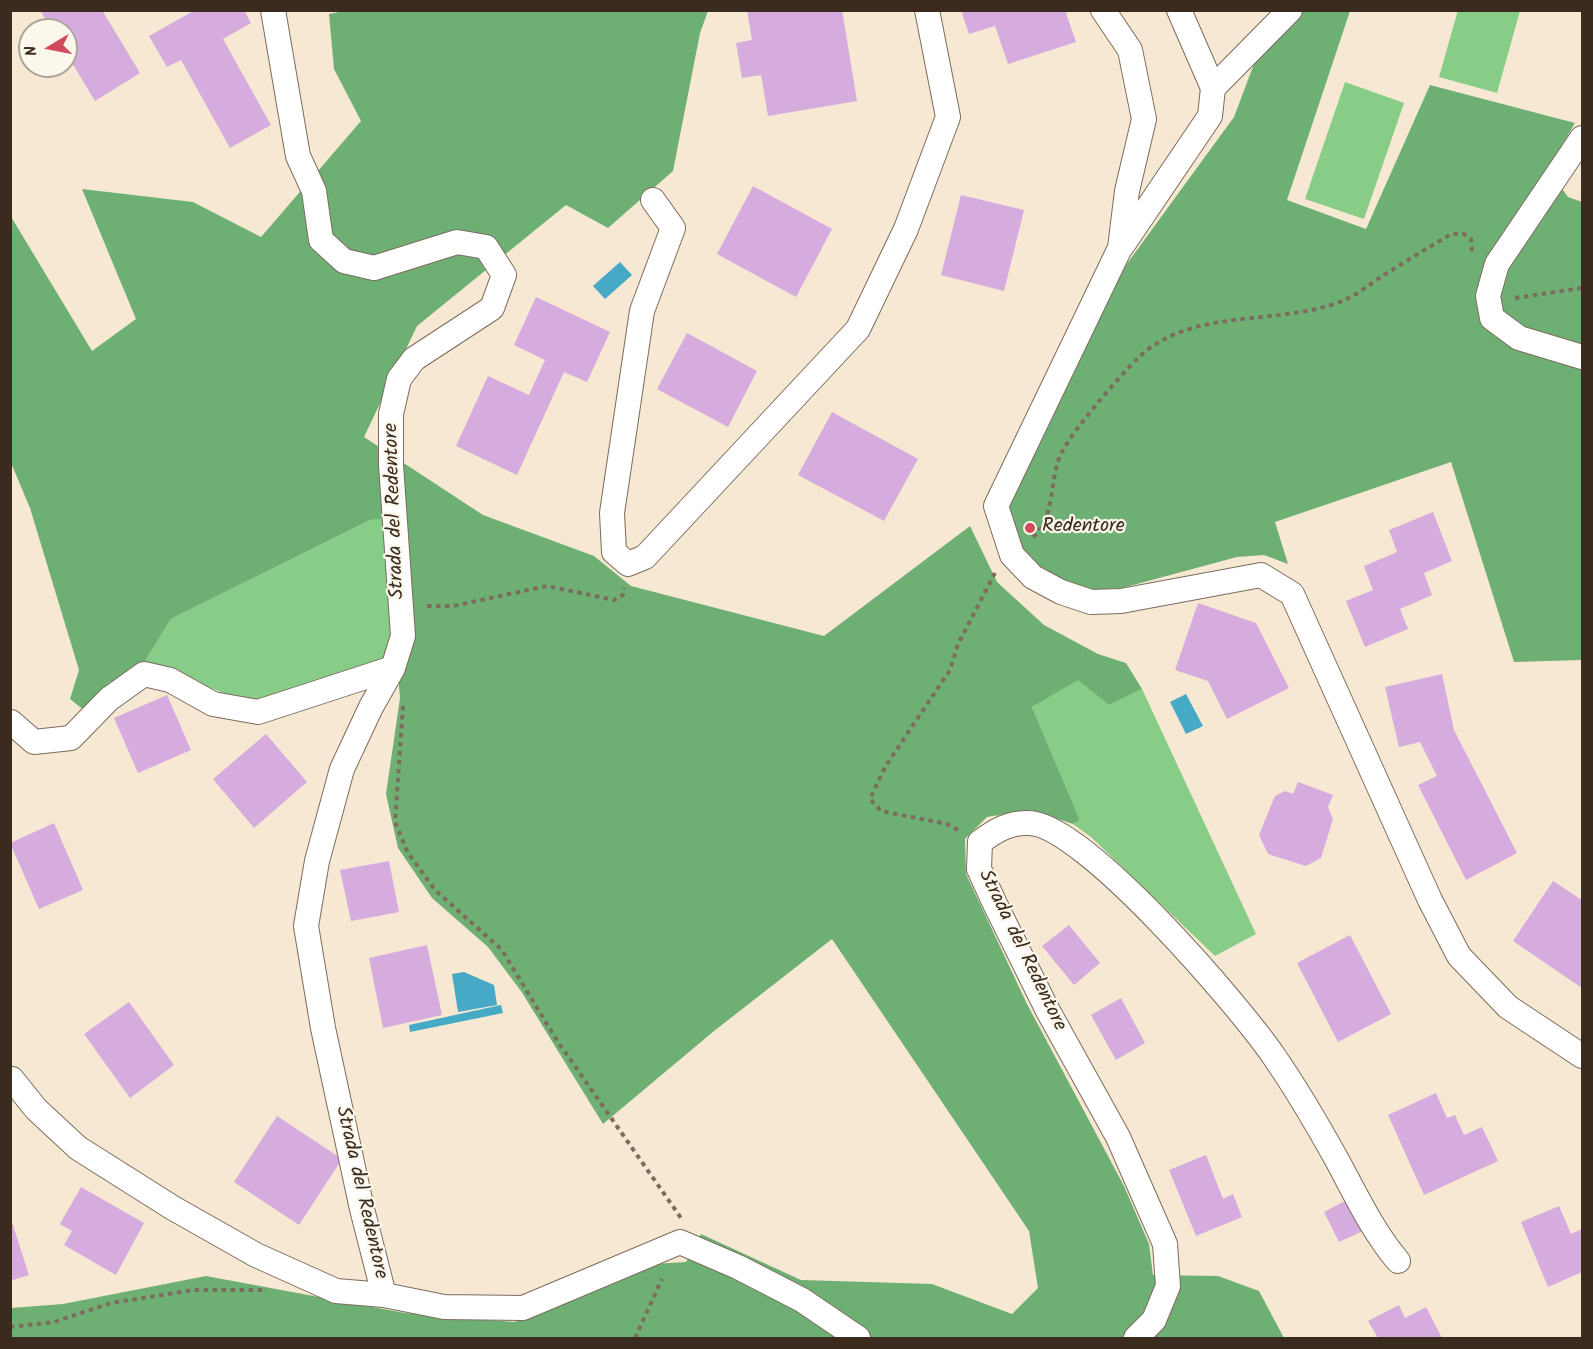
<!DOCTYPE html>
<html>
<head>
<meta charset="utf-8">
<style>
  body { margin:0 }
  #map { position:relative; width:1593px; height:1349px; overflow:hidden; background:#f6e8d3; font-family:Kalam,sans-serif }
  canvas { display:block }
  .frame { position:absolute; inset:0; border:12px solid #3b2a1e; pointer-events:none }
  .north { position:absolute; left:18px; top:18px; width:60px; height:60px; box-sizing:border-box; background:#fbf7ec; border:2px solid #aea59a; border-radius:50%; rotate:260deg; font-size:16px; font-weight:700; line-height:24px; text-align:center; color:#3b2a1e }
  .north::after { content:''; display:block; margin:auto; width:21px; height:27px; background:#d1495b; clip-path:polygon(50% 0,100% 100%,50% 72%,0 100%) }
</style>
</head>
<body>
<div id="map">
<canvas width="1593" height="1349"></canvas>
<div class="frame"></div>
<div class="north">N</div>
</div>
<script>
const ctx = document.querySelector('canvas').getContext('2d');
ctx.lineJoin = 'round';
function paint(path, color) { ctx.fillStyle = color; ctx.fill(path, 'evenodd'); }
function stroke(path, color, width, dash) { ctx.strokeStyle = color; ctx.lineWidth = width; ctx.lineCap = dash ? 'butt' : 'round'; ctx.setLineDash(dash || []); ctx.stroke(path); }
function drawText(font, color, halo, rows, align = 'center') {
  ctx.font = font + ' Kalam,sans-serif'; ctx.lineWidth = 4.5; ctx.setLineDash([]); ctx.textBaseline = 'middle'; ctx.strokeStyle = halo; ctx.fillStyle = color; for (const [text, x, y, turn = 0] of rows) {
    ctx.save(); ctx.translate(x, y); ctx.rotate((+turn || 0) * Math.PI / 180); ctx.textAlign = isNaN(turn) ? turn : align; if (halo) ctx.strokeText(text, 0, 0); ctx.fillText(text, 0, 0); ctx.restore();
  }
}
const green = new Path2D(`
  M1458 10 1520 11 1497 93 1439 77Z
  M1345 82 1404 103 1364 219 1305 199Z
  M386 517 396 643 378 666 259 701 238 699 169 671 142 666 171 619 370 520Z
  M1078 679 1109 705 1142 689 1256 934 1215 956 1091 837 1073 824 1080 820 1032 707Z`);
const forest = new Path2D(`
  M350 10 708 11 700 33 673 171 608 228 566 205 417 326 364 437 483 515 594 556 631 586 824 636 970 526 997 582 1044 625 1098 654 1126 663 1142 689 1109 705 1078 680 1032 707 1080 820 1073 824 1031 810 987 817 965 839 966 874 1027 1004 1124 1186 1149 1244 1153 1275 1218 1276 1259 1291 1284 1338H11V1308L63 1304 206 1276 405 1313 514 1322 654 1264 686 1262 701 1234 801 1280 932 1284 1012 1314 1038 1288 1029 1231 832 939 714 1031 603 1124 521 991 488 947 432 898 398 848 386 794 400 698 385 518 370 520 171 619 142 666 109 683 85 711 70 699 79 670 30 508 11 463 10 215 92 351 136 319 82 189 193 202 261 237 361 121 334 69 329 14Z
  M1274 11H1350L1287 200 1366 229 1430 85 1575 123 1548 169 1568 197 1582 202V660L1514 662 1451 462 1275 522 1288 564 1264 555 1237 557 1122 588 1081 591 1026 562 1006 501 1030 446 1126 265 1234 117Z`);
const water = new Path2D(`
  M620 262 632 275 605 299 593 286Z
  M1186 694 1203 726 1186 734 1170 702Z
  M464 972 494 985 497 1005 458 1012 452 974Z
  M501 1005 503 1013 410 1032 409 1025Z`);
const building = new Path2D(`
  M40 10H102L140 73 95 101 66 53V30H52Z
  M195 10H244L251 23 223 39 271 125 230 148 181 60 167 67 149 36Z
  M747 10H842L857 101 768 116 761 75 742 78 736 43 752 40Z
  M961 10H1065L1076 42 1008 64 995 26 969 34Z
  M753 186 832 229 796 297 717 254Z
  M961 195 1024 210 1004 291 941 275Z
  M536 297 610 332 587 382 564 372 517 475 456 446 488 376 529 395 545 360 514 345Z
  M687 333 757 371 728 427 657 389Z
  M832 412 918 459 884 521 798 475Z
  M1433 512 1452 561 1424 573 1432 595 1400 609 1408 629 1365 647 1346 601 1373 590 1364 566 1397 552 1389 530Z
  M1198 603 1256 623 1289 688 1227 719 1208 681 1175 670Z
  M1442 674 1454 730 1517 853 1466 880 1418 785 1437 776 1420 742 1399 747 1385 687Z
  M167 695 191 750 138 773 114 718Z
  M266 734 307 782 254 828 213 779Z
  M1298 782 1333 795 1328 807 1333 819 1321 858 1306 866 1268 854 1259 835 1275 796 1285 791 1293 794Z
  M54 823 83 890 39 909 10 843Z
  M389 861 399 912 351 921 340 870Z
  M1553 881 1582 900V988L1513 941Z
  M1069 925 1100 963 1074 985 1042 946Z
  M1350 935 1391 1014 1338 1042 1297 963Z
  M427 945 442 1015 383 1028 369 958Z
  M1121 998 1145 1043 1116 1060 1091 1015Z
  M129 1002 174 1065 130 1098 84 1034Z
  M1436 1093 1447 1118 1455 1115 1464 1135 1482 1127 1498 1161 1424 1195 1388 1115Z
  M277 1116 342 1159 299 1225 234 1182Z
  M1206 1155 1223 1199 1233 1194 1242 1217 1196 1236 1169 1170Z
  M81 1187 144 1223 116 1275 64 1245 72 1231 60 1224Z
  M1347 1200 1363 1231 1339 1242 1324 1212Z
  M1559 1206 1571 1234 1582 1229V1272L1548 1287 1521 1222Z
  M10 1216 29 1275 10 1281Z
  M1399 1305 1405 1318 1426 1307 1442 1338H1378L1368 1321Z`);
const path = new Path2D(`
  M1515 298 1582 288
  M1033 537C1057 516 1048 479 1062 452 1076 426 1118 378 1139 357 1195 305 1281 328 1347 299 1359 293 1370 284 1381 277 1404 262 1428 248 1451 234H1464L1471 239 1472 252
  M427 606H453L547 586 614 600 623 595 624 588
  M403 706 395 822 408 853 435 890 502 950 556 1039 681 1218
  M958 830 947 824 881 811 870 799 885 767 950 670 958 644 995 573
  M10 1327 54 1322 111 1303 194 1290H267
  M635 1338 662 1279`);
const minor = new Path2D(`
  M273 10 298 156 314 191 321 240 344 261 374 268 457 242 486 247 504 275 492 308 414 359 399 379 391 414V465L403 636 393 668 371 707 342 769 317 861 306 926 323 1028 362 1209 384 1295
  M1103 10 1130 50 1144 119 1127 191 1120 248 996 506 1012 555 1033 577 1061 592 1091 602 1121 601 1261 575 1292 594 1430 900 1459 956 1508 1007 1582 1056
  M1179 10 1213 88
  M1582 138 1497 264 1488 296 1492 318 1519 338 1582 357
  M653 200 673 228 642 311 612 513 614 552 628 564 645 557 858 329 906 229 948 117 927 10
  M1122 246 1210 116 1213 88 1290 10
  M11 722 34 742 71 738 109 699 144 674 170 680 213 704 258 712 393 668
  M12 1079 36 1109 78 1148 173 1208 256 1255 336 1291 384 1295 444 1307 523 1308 680 1242 738 1267 802 1300 858 1338
  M1136 1338 1154 1320 1168 1286 1165 1244 1118 1137 1048 1011 995 904 979 869 980 842C995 831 1009 822 1029 823 1084 824 1240 1007 1273 1055 1296 1088 1317 1124 1337 1160 1356 1195 1372 1230 1398 1261`);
const markers = [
  [1030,528,6,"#d1495b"]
];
const streetNames = [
  ["Strada del Redentore",396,511,-92],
  ["Strada del Redentore",1021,951,64],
  ["Strada del Redentore",360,1193,77]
];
const poiNames = [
  ["Redentore",1042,528]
];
paint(green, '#88cd87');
paint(forest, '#6eb074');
paint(water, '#46a9c5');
paint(building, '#d5acdd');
stroke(minor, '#7c6c5d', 26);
stroke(path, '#7c6c5d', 4, [4.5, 4.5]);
stroke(minor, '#fff', 24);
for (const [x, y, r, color] of markers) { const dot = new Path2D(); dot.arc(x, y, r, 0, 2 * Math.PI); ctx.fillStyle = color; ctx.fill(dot); stroke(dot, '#fbf7ec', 2); }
drawText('20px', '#3b2a1e', '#fbf7ec', streetNames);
drawText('20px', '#3b2a1e', '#fbf7ec', poiNames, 'left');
</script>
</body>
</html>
